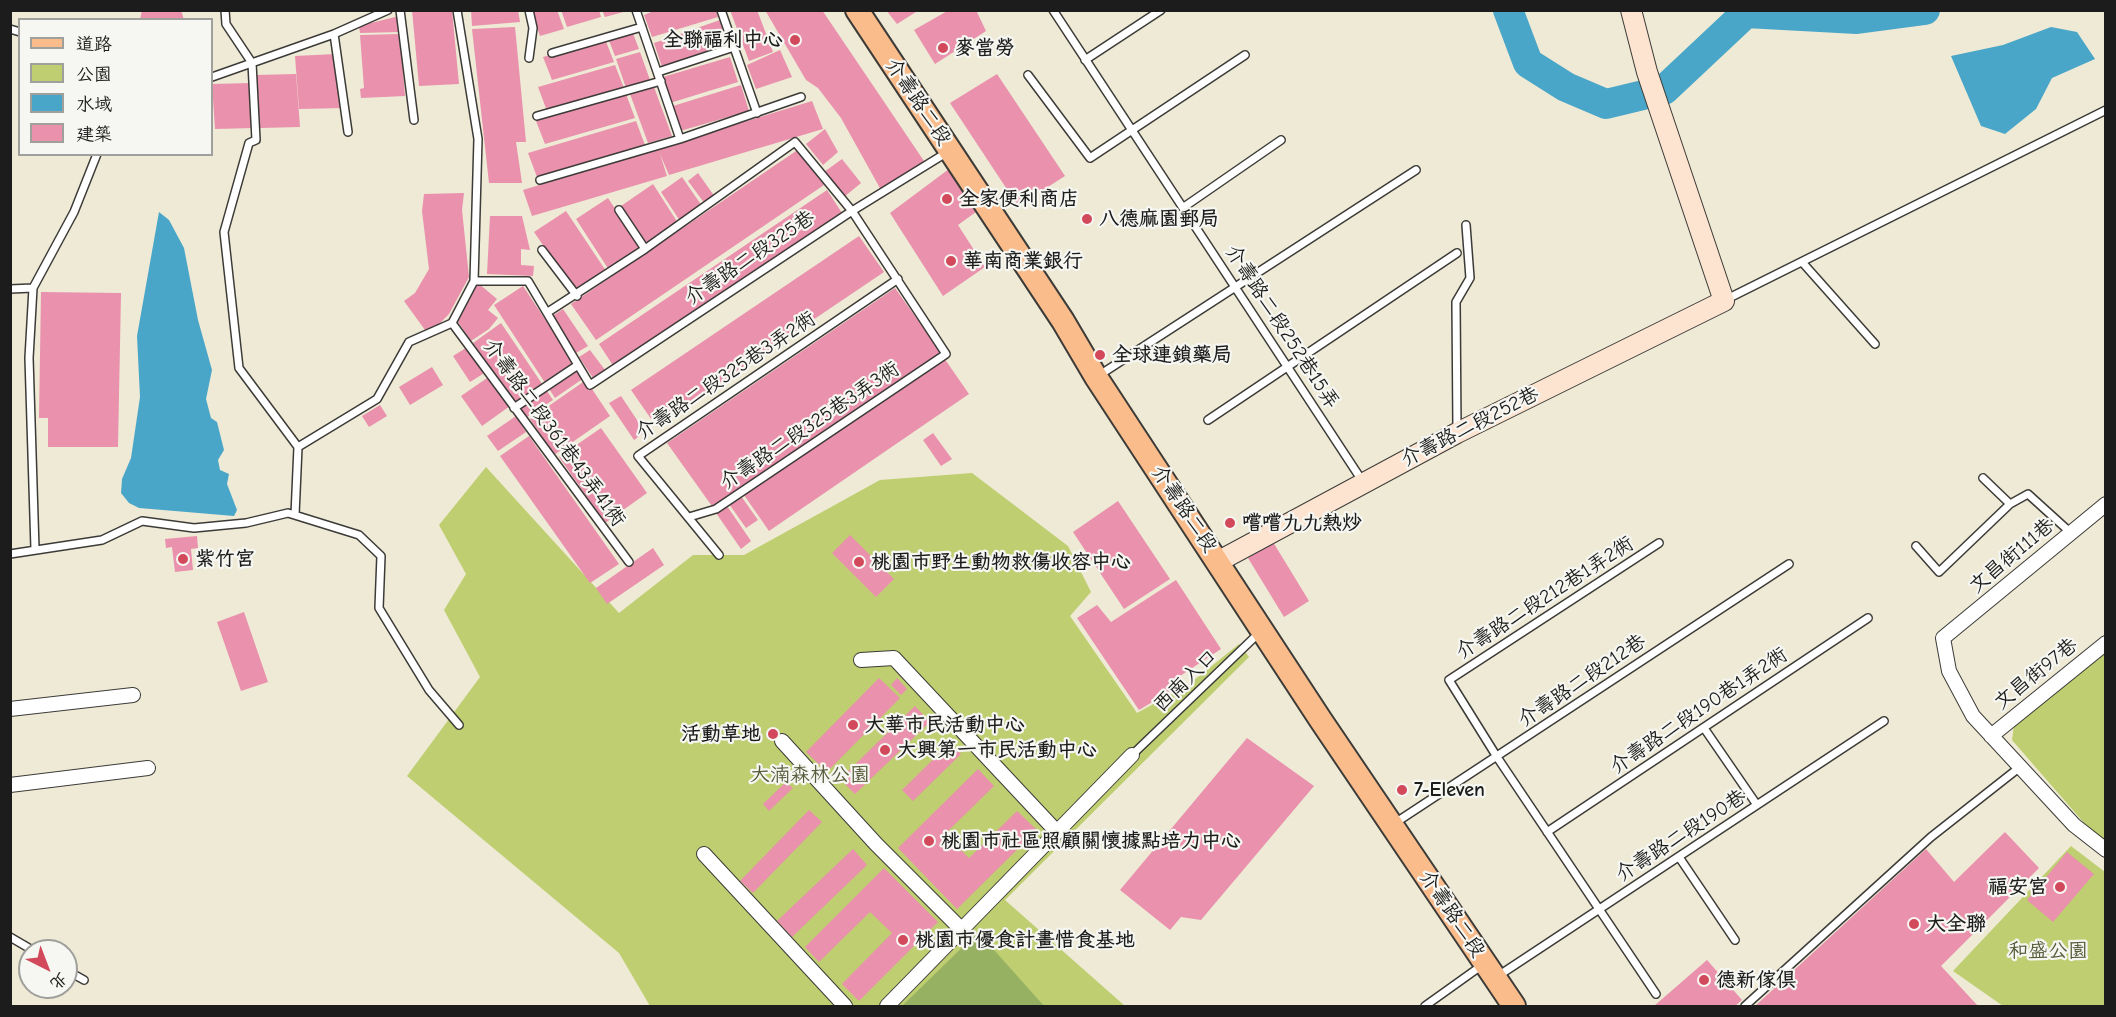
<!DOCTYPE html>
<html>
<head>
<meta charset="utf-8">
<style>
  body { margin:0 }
  #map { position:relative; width:2116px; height:1017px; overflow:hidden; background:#eeead5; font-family:"Comic Neue","LXGW WenKai TC",sans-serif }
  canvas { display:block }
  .frame { position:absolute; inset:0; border:12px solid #1c1c1c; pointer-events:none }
  .legend { position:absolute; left:18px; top:18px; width:195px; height:138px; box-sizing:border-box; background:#f6f6f2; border:2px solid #9f9f9c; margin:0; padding:8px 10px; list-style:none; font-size:18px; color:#1c1c1c }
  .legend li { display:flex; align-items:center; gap:12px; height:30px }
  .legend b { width:30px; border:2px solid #9f9f9c }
  .north { position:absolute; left:18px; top:939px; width:60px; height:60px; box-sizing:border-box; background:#f6f6f2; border:2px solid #9f9f9c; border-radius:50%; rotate:138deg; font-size:16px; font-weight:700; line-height:24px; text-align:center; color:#1c1c1c }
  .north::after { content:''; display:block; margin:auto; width:21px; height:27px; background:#d1495b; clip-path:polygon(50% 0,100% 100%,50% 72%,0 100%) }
</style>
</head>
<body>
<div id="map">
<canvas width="2116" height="1017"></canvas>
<div class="frame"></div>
<ul class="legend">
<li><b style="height:8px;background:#fabc8b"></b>道路</li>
<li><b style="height:16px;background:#bfce70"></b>公園</li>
<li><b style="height:16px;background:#4aa6c8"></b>水域</li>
<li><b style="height:16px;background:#e991ad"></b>建築</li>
</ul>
<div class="north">北</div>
</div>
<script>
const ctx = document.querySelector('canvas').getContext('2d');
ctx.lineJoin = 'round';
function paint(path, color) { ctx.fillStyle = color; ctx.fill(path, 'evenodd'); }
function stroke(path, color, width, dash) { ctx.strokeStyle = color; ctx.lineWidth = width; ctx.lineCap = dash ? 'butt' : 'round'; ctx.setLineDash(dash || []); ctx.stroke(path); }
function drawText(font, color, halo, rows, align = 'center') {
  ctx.font = font + ' "Comic Neue","LXGW WenKai TC",sans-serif'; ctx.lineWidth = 4.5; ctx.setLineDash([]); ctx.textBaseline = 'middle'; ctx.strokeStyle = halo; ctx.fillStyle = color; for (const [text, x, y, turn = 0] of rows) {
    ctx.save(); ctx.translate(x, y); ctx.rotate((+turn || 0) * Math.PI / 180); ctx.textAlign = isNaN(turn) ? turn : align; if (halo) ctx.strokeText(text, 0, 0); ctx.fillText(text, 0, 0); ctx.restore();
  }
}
const green = new Path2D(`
  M486 467 619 613 693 555H744L880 480 972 473 1068 546 1091 592 1070 616 1137 713 1188 685 1239 644 1249 657 1005 900 1125 1006H650L619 953 407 776 480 677 444 610 466 574 439 525Z
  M2105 650V843L2098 839 2012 740 2014 725Z
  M2071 846 2105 872V1006H2003L1953 971Z`);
const forest = new Path2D(`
  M978 932 1044 1006H902Z`);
const water = new Path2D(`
  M2051 27 2077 32 2095 59 2052 78 2036 109 2005 134 1981 126 1951 56 2003 45Z
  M159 212 169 220 184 248 198 320 212 370 206 399 211 418 217 422 224 450 218 460 220 470 229 474 227 484 237 510 234 516 139 508 129 503 121 493 122 479 131 458 140 397 137 336Z`);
const river = new Path2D(`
  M1508 10 1528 63 1566 87 1606 104 1664 90 1746 13 1857 19 1925 10`);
const building = new Path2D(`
  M142 10H181L184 20H140Z
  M412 10H452L459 84 419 86Z
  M471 10H518L520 22 472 26Z
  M531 10H557L564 29 540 36Z
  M561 10H599L601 17 567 27Z
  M602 10H626L627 11 605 17Z
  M656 10H716L718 17 652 37 644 15Z
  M730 10H757L773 52 749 61Z
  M765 10H822L924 161 881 190 841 118 818 88 806 80Z
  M886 10H919L897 24Z
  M949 10H976L986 31 935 64 914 30Z
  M399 16 400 32 360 33 359 26Z
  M720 20 727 46 662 67 654 43Z
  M515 27 526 142H516L522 183H489L472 29Z
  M632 31 639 49 615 56 608 38Z
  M400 34 405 96 361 98 360 89 364 88 360 35Z
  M605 39 614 62 552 80 543 57Z
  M780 50 792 77 756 89 747 65Z
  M640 52 650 80 626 88 616 59Z
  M336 54 339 99H343V108L299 109 295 56Z
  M730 57 738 82 670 103 663 77Z
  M615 65 624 88 547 111 538 87Z
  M296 74 300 127 260 128 255 75Z
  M997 74 1065 176 1018 206 950 103Z
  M251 83 255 128 215 129 212 84Z
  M741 85 749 111 680 131 673 106Z
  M654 87 672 136 648 143 630 94Z
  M626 94 635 118 545 144 536 121Z
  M812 101 823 129 669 175 660 154 667 176 532 216 523 190Z
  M636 121 645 145 537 177 528 153Z
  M825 129 838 152 823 165 806 144Z
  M799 149 824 185 596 340 571 304Z
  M842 159 861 183 844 197 824 172Z
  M949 169 976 212 958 225 985 267 943 296 890 213Z
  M698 173 715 197 705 204 688 181Z
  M682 177 702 206 680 221 661 192Z
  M653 184 678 223 646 244 621 206Z
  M827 190 842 213 614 367 599 344Z
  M464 193 462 210 469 277 449 314 437 326 425 330 404 301 415 293 429 269 422 211 424 194Z
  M608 198 641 248 609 270 576 219Z
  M566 211 606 271 575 292 534 232Z
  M490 216H522L530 250 521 249V265L534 266 533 276 487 274Z
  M859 236 884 272 656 426 631 390Z
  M478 283 497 299 488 310 498 318 489 329 471 341 458 322Z
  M523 286 584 378 555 398 494 305Z
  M895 288 942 354 714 509 667 443Z
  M41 292 121 293 118 447H48V418H39Z
  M563 309 588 346 576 353 551 317Z
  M501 323 553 400 524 419 473 343Z
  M469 346 486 372 470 382 453 356Z
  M590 350 605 370 593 378 579 357Z
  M944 358 969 394 769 531 744 495Z
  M432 367 443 385 410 405 399 387Z
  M490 376 510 406 482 426 461 396Z
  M586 380 610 416 554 455 530 419Z
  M621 396 645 432 634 440 609 403Z
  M380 405 387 416 369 427 362 416Z
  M516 416 526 432 498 451 487 436Z
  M601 428 647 493 605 523 559 457Z
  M933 433 952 459 941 466 923 440Z
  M529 436 619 564 590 583 500 456Z
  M741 496 758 520 746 528 729 504Z
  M1118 501 1170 579 1124 609 1073 532Z
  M727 506 751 541 741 549 716 513Z
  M850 535 894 579 876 597 832 553Z
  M197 536 198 548 191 549 193 570 175 572 172 547 166 548 165 539Z
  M1273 542 1309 601 1284 617 1248 558Z
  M653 548 664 565 607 604 596 588Z
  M1176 580 1221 649 1180 676 1184 683 1139 710 1077 618 1097 605 1111 622Z
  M244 612 268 682 241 691 217 622Z
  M879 678 900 698 827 772 806 752Z
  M897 678 907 689 901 695 891 685Z
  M915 706 930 722 855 794 840 779Z
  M1247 738 1314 786 1201 920 1181 917 1170 930 1120 890Z
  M950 743 961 754 913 801 902 790Z
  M978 769 994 786 945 834 969 858 1017 811 1037 830 957 909 898 848Z
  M786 782 793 788 769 811 763 804Z
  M809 810 822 822 753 893 740 881Z
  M2005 832 2039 868 1941 966 1978 1006H1755L1926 849 1954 882Z
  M853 849 867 865 792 937 777 921Z
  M2067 852 2094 874 2053 922 2027 900Z
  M884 868 938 922 859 1001 842 984 892 933 870 912 819 962 805 947Z
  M1707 960 1742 1000 1735 1006H1654Z`);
const lane = new Path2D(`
  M225 10 226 24 252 63 256 140 249 143 224 232 239 368 298 447
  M400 10 414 120
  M636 10 680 139
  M721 10 757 113
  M1053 10 1363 482
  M10 29 20 32
  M334 34 348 132
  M552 53 642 27
  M529 58 533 28 529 10
  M1085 60 1161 10
  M658 72 734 47
  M1028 75 1090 158 1245 55
  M212 77 334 34 388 10
  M537 116 661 81
  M540 180 680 139 801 97
  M1184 207 1281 140
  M619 210 645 249
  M542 250 577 296
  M1802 262 1875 344
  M474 281H528L578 365 514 408
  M10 289 33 288
  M1727 299 2106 110
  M548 312 645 249 795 142 852 211 946 354 716 509 689 517
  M452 323 629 562
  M578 365 590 385 852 211 946 153
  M1098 376 1416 170
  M1208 420 1457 253
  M1457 430 1456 302 1470 278 1466 225
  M298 447 377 399 409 342 452 323 474 281 478 139 457 10
  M1983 478 2010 504
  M295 515 298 447
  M1916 546 1939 572 2010 504 2028 494 2071 533
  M35 549 29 358 33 288 74 212 97 154
  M10 554 102 540 142 521 194 528 246 523 288 513 359 535 381 556 379 608 429 690 459 725
  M719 555 638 456 898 279
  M1704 728 1757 805
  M1132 755 1260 632
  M1395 823 1789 564
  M1547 832 1868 618
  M1679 857 1735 940
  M10 937 34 951
  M66 970 84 980
  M1498 976 1884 721
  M1656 994 1497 757 1449 680 1659 543
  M1425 1006 1481 966
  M1745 1006 1931 837 2020 767`);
const street = new Path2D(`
  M2106 504 1943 638 1949 671 1973 716 2074 825 2106 850
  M861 660 894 658 1057 832
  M10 709 133 695
  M1991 736 2106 643
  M782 741 876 844 962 930
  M10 785 148 768
  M704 854 845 1006
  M887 1006 1132 755`);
const secondary = new Path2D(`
  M1219 561 1457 433 1724 301 1647 72 1631 10`);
const primary = new Path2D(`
  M857 10 1063 321 1096 377 1320 719 1514 1006`);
const markers = [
  [795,40,6,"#d1495b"],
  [943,48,6,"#d1495b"],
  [947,199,6,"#d1495b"],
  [1087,219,6,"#d1495b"],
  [951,261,6,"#d1495b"],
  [1100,355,6,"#d1495b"],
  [1230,523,6,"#d1495b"],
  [183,559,6,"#d1495b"],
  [859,562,6,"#d1495b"],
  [853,725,6,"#d1495b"],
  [773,734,6,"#d1495b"],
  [885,750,6,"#d1495b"],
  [1402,790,6,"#d1495b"],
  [929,841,6,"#d1495b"],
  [2060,887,6,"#d1495b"],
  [1914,924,6,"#d1495b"],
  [903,940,6,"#d1495b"],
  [1704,980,6,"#d1495b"]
];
const poiNames = [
  ["全聯福利中心",783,40,"right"],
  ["麥當勞",955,48],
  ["全家便利商店",959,199],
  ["八德麻園郵局",1099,219],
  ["華南商業銀行",963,261],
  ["全球連鎖藥局",1112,355],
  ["嚐嚐九九熱炒",1242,523],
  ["紫竹宮",195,559],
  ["桃園市野生動物救傷收容中心",871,562],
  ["大華市民活動中心",865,725],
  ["活動草地",761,734,"right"],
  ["大興第一市民活動中心",897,750],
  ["7-Eleven",1414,790],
  ["桃園市社區照顧關懷據點培力中心",941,841],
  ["福安宮",2048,887,"right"],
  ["大全聯",1926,924],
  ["桃園市優食計畫惜食基地",915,940],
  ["德新傢俱",1716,980]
];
const streetNames = [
  ["介壽路二段",918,102,56],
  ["介壽路二段325巷",750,258,-34],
  ["介壽路二段252巷15弄",1282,327,57],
  ["介壽路二段325巷3弄2衖",726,376,-34],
  ["介壽路二段325巷3弄3衖",810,426,-34],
  ["介壽路二段252巷",1470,427,-27],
  ["介壽路二段361巷43弄41衖",554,433,54],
  ["介壽路二段",1184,509,56],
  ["文昌街111巷",2012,556,-40],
  ["介壽路二段212巷1弄2衖",1545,598,-33],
  ["文昌街97巷",2036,674,-39],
  ["西南入口",1186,681,-44],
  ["介壽路二段212巷",1582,681,-34],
  ["介壽路二段190巷1弄2衖",1699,711,-34],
  ["介壽路二段190巷",1681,836,-33],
  ["介壽路二段",1452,914,56]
];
const parkNames = [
  ["大湳森林公園",810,775],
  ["和盛公園",2048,951]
];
paint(green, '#bfce70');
paint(forest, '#97b162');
paint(water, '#4aa6c8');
stroke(river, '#4aa6c8', 30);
paint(building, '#e991ad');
stroke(lane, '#3c3b38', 10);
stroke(street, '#3c3b38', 16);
stroke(secondary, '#3c3b38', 22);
stroke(primary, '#3c3b38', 26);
stroke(lane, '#fff', 7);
stroke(street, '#fff', 14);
stroke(secondary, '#fde4d1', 20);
stroke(primary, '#fabc8b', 22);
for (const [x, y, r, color] of markers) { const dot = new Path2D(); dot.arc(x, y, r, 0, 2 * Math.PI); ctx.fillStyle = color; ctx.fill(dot); stroke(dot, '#f6f6f2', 2); }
drawText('bold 20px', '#1c1c1c', '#f6f6f2', poiNames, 'left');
drawText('20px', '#1c1c1c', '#f6f6f2', streetNames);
drawText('20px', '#555a39', '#f6f6f2', parkNames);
</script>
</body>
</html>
